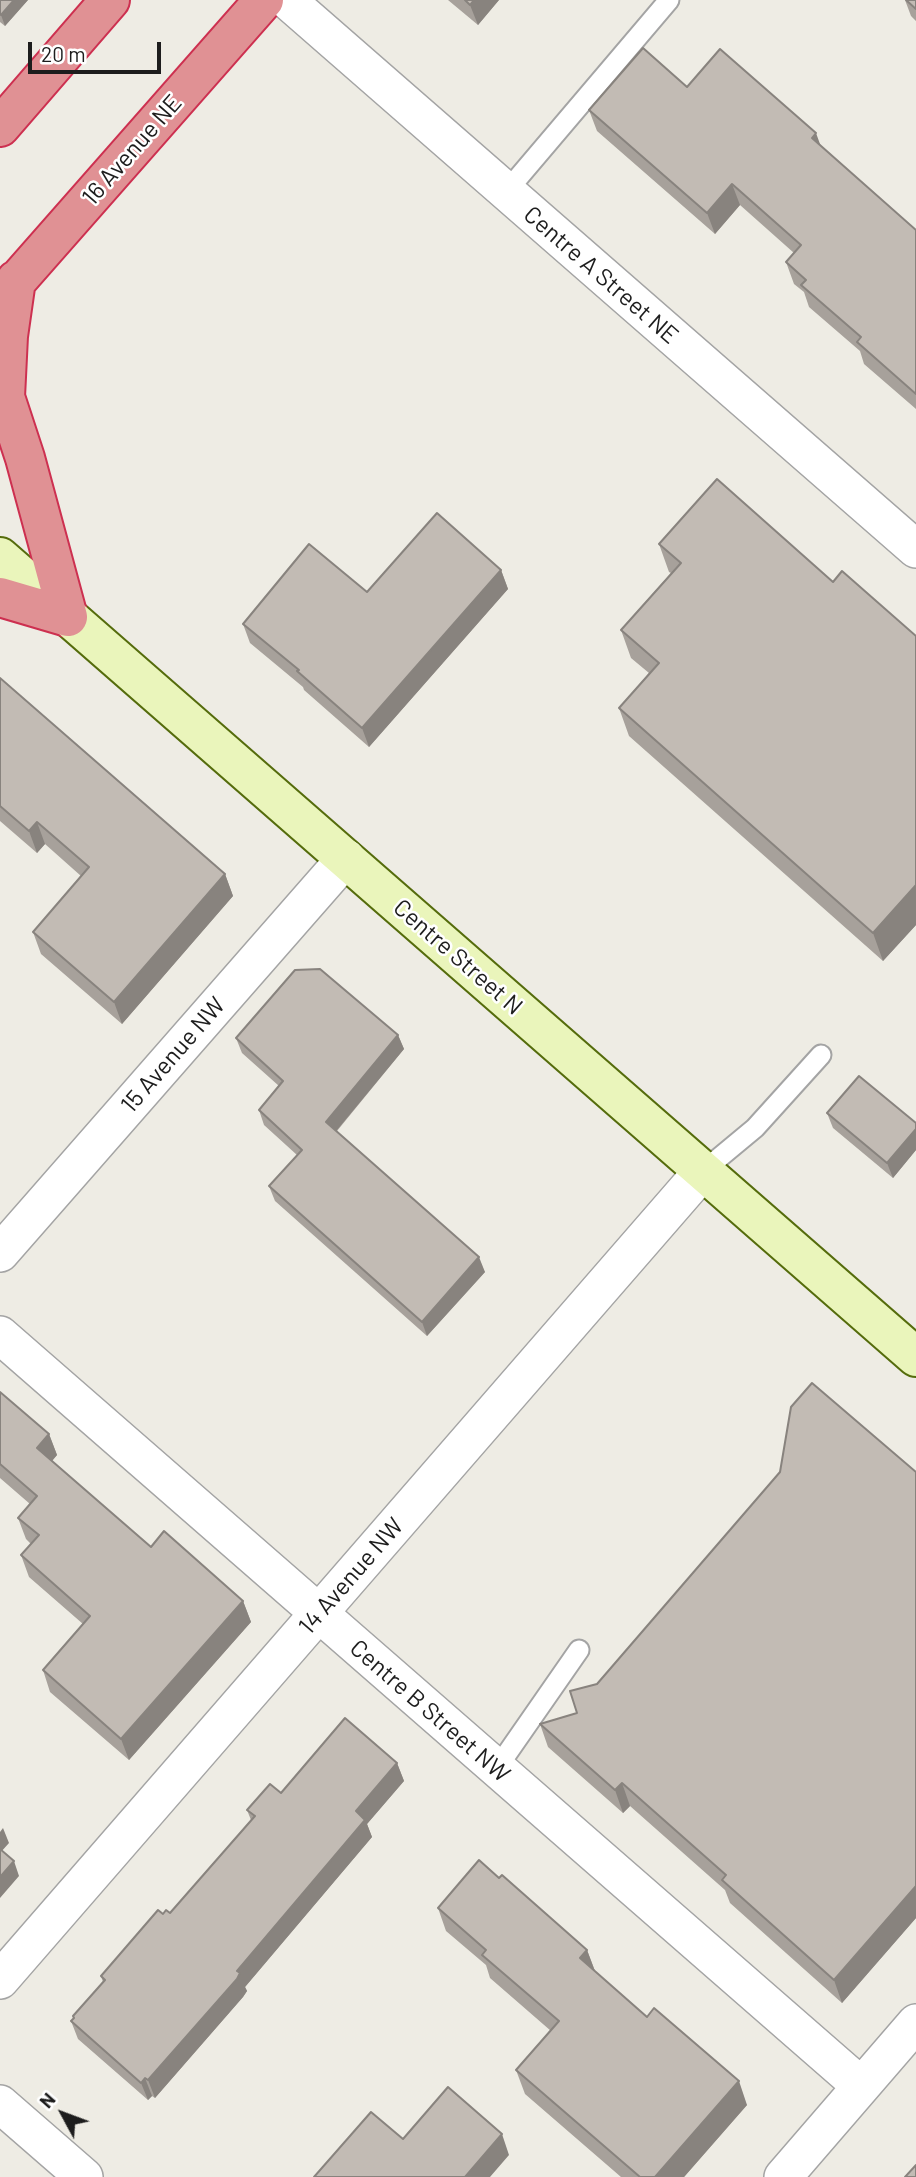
<!DOCTYPE html>
<html>
<head>
<meta charset="utf-8">
<style>
  body { margin:0 }
  #map { position:relative; width:916px; height:2177px; overflow:hidden; background:#eeece4; font-family:Barlow,sans-serif }
  canvas { display:block }
  .north { position:absolute; left:28px; top:2079px; width:70px; height:70px; -webkit-text-stroke:5px #fff; paint-order:stroke; rotate:311deg; font-size:19px; font-weight:700; line-height:28px; text-align:center; color:#1d1d1d }
  .north::after { content:''; display:block; margin:auto; width:24px; height:32px; background:#1d1d1d; clip-path:polygon(50% 0,100% 100%,50% 72%,0 100%) }
  .scale { position:absolute; left:28px; top:42px; width:133px; height:32px; box-sizing:border-box; border:4px solid #1d1d1d; border-top:0; padding-left:9px; font-size:21px; line-height:24px; white-space:nowrap; color:#1d1d1d; -webkit-text-stroke:5px #fff; paint-order:stroke }
</style>
</head>
<body>
<div id="map">
<canvas width="916" height="2177"></canvas>
<div class="north">N</div>
<div class="scale">20 m</div>
</div>
<script>
const ctx = document.querySelector('canvas').getContext('2d');
ctx.lineJoin = 'round';
function stroke(path, color, width, dash) { ctx.strokeStyle = color; ctx.lineWidth = width; ctx.lineCap = dash ? 'butt' : 'round'; ctx.setLineDash(dash || []); ctx.stroke(path); }
function paint(path, color) { ctx.fillStyle = color; ctx.fill(path, 'evenodd'); }
function drawText(font, color, halo, rows, align = 'center') {
  ctx.font = font + ' Barlow,sans-serif'; ctx.lineWidth = 5; ctx.setLineDash([]); ctx.textBaseline = 'middle'; ctx.strokeStyle = halo; ctx.fillStyle = color; for (const [text, x, y, turn = 0] of rows) {
    ctx.save(); ctx.translate(x, y); ctx.rotate((+turn || 0) * Math.PI / 180); ctx.textAlign = isNaN(turn) ? turn : align; if (halo) ctx.strokeText(text, 0, 0); ctx.fillText(text, 0, 0); ctx.restore();
  }
}
const lane = new Path2D(`
  M506 192 669 0
  M702 1172 755 1128 821 1055
  M497 1768 579 1650`);
const street = new Path2D(`
  M287 0 916 549
  M0 1253 346 858
  M0 1335 861 2086
  M0 1980 702 1172
  M0 2104 84 2177
  M783 2177 916 2023`);
const secondary = new Path2D(`
  M0 557 916 1357`);
const highway = new Path2D(`
  M0 127 110 0
  M16 280 8 336 5 397 25 458 68 617
  M0 300 264 0
  M0 597 68 617`);
const wall = new Path2D(`
  M0 0H28L5 26 0 22Z
  M448 0H499L478 25Z
  M905 0H916V21L911 16Z
  M687 87 821 146 916 230V409L864 364 860 351 809 307 804 292 794 284 786 262 794 253 740 205 715 234 597 131 589 110Z
  M659 544 833 582 916 636V925L883 961 629 736 619 708 649 673 631 658 621 630 671 573 669 572Z
  M501 570 508 589 369 747 304 690 303 687 250 643 243 624 367 592Z
  M0 678 225 874 233 896 122 1024 41 954 33 932 81 876 45 844 37 853 0 821Z
  M398 1035 404 1049 337 1131 485 1272 427 1336 275 1201 269 1186 297 1155 264 1125 259 1110 279 1086 242 1053 236 1038Z
  M827 1113 916 1123V1150L893 1178 833 1128Z
  M0 1392 49 1434 57 1455 52 1461 151 1547 243 1601 251 1622 129 1760 50 1692 43 1670 83 1624 29 1577 21 1555 31 1544 26 1539 18 1518 30 1504 0 1478Z
  M916 1472V1918L842 2003 730 1903 725 1890 630 1806 623 1813 548 1747 540 1724 577 1713 597 1684Z
  M397 1763 404 1781 367 1824 372 1837 245 1987 247 1991 243 1997 155 2098 152 2096 148 2100 78 2039 71 2021 73 2019V2016L103 1982 101 1976 163 1914 170 1913 251 1820 247 1810 281 1793Z
  M499 1878 587 1950 595 1971 747 2105 684 2177H621L525 2094 516 2070 551 2031 490 1978 486 1965 446 1931 438 1908Z`);
const shadedWall = new Path2D(`
  M14 0H28L5 26 1 15Z
  M474 0H499L478 25 470 5Z
  M816 133 824 155 812 138Z
  M732 184 740 205 715 234 707 213Z
  M501 570 508 589 369 747 362 728Z
  M37 822 45 844 37 853 29 831Z
  M225 874 233 896 122 1024 114 1002Z
  M916 885V925L883 961 873 933Z
  M398 1035 404 1049 332 1136 326 1122Z
  M916 1129V1150L893 1178 887 1163Z
  M479 1257 485 1272 427 1336 422 1322Z
  M49 1434 57 1455 45 1469 37 1448Z
  M243 1601 251 1622 129 1760 121 1739Z
  M397 1763 404 1781 367 1824 372 1837 245 1987 247 1991 243 1997 155 2098 148 2080 237 1971 356 1811Z
  M622 1783 630 1806 623 1813 615 1790Z
  M3 1828 9 1843 0 1853V1832Z
  M14 1861 19 1876 0 1898V1877Z
  M916 1886V1918L842 2003 834 1980Z
  M587 1950 596 1974 580 1958Z
  M145 2078 152 2096 148 2100 141 2083Z
  M739 2081 747 2105 684 2177H655Z
  M502 2134 509 2155 490 2177H465Z`);
const building = new Path2D(`
  M0 0H14L1 15 0 14Z
  M465 0H474L470 5Z
  M906 0H916V9Z
  M643 48 687 87 720 49 816 133 812 138 916 230V394L857 342 861 337 801 285 806 280 786 262 801 245 732 184 707 213 589 110Z
  M717 479 833 582 842 571 916 636V885L873 933 619 708 659 663 621 630 681 563 659 544Z
  M437 513 501 570 362 728 297 671 299 670 243 624 309 544 367 592Z
  M0 678 225 874 114 1002 33 932 89 867 37 822 29 831 0 806Z
  M320 969 398 1035 326 1122 479 1257 422 1322 269 1186 302 1150 259 1110 283 1081 236 1038 295 970Z
  M859 1076 916 1123V1129L887 1163 827 1113Z
  M812 1383 916 1472V1886L834 1980 722 1880 726 1875 622 1783 615 1790 540 1724 577 1713 570 1691 597 1684 780 1472 791 1407Z
  M0 1392 49 1434 37 1448 151 1547 164 1531 243 1601 121 1739 43 1670 90 1616 21 1555 39 1535 18 1518 37 1496 0 1464Z
  M345 1718 397 1763 356 1811 365 1820 237 1971 240 1973 237 1979 148 2080 145 2078 141 2083 71 2021 74 2018 73 2016 105 1980 101 1976 158 1910 163 1914 166 1910 170 1913 255 1816 247 1810 270 1784 281 1793Z
  M0 1849 14 1861 0 1877Z
  M479 1860 499 1878 502 1875 587 1950 580 1958 647 2017 654 2008 739 2081 655 2177H640L516 2070 559 2021 482 1955 486 1950 438 1908Z
  M448 2087 502 2134 465 2177H314L371 2112 403 2139Z
  M916 2165V2177H905Z`);
const streetNames = [
  ["16 Avenue NE",132,150,-49],
  ["Centre A Street NE",601,275,41],
  ["Centre Street N",458,957,41],
  ["15 Avenue NW",173,1055,-49],
  ["14 Avenue NW",351,1576,-49],
  ["Centre B Street NW",430,1711,41]
];
stroke(lane, '#a4a4a4', 23);
stroke(street, '#a4a4a4', 40);
stroke(secondary, '#556c0c', 42);
stroke(highway, '#cd3050', 42);
stroke(lane, '#fff', 19);
stroke(street, '#fff', 37);
stroke(secondary, '#eaf5bb', 38);
stroke(highway, '#e09194', 38);
paint(wall, '#a7a19b');
paint(shadedWall, '#88837e');
paint(building, '#c2bbb4');
stroke(building, '#88837e', 2);
drawText('24px', '#1d1d1d', '#fff', streetNames);
</script>
</body>
</html>
